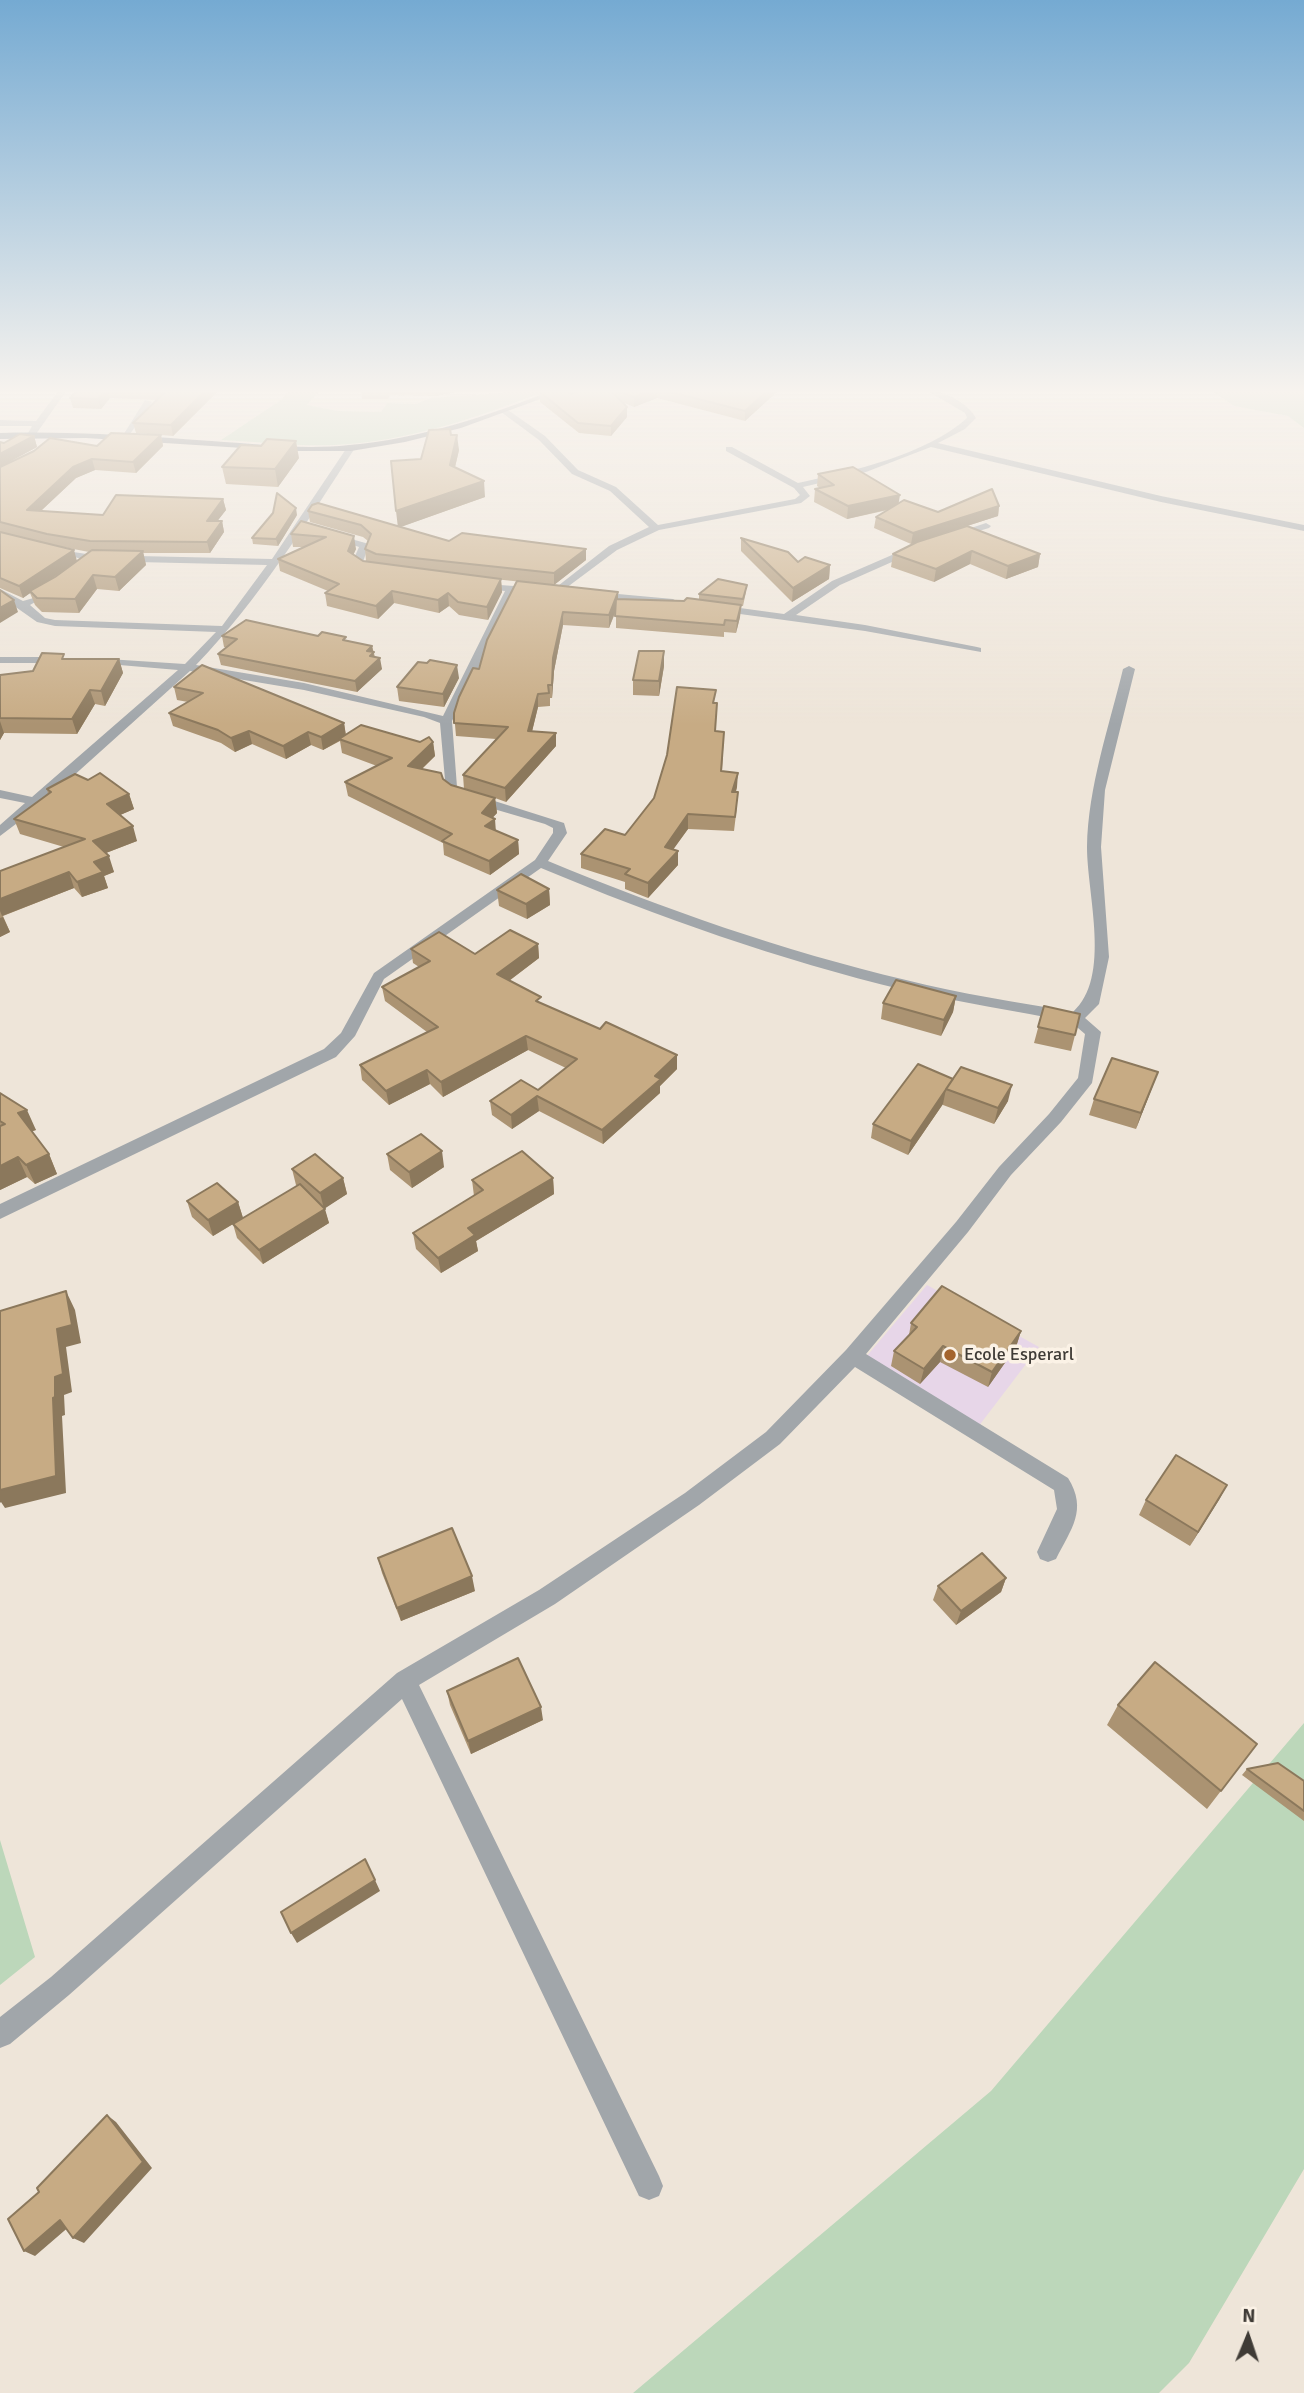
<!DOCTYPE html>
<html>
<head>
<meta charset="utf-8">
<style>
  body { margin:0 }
  #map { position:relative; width:1304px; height:2393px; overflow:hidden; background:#eee5d9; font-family:Signika,sans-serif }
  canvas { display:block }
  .north { position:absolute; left:1213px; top:2302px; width:70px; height:70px; -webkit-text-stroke:5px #fbf2e6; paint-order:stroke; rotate:2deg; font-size:19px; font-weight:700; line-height:28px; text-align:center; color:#3f3b36 }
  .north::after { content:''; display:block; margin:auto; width:24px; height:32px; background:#3f3b36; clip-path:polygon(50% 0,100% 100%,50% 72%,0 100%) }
</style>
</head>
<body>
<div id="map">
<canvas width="1304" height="2393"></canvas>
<div class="north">N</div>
</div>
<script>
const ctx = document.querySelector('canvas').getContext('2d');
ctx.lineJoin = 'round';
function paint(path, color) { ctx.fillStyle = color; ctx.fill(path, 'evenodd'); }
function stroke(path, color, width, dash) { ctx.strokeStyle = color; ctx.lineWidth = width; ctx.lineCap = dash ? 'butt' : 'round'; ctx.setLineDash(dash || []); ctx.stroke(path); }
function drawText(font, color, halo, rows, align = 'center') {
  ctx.font = font + ' Signika,sans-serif'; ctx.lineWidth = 7; ctx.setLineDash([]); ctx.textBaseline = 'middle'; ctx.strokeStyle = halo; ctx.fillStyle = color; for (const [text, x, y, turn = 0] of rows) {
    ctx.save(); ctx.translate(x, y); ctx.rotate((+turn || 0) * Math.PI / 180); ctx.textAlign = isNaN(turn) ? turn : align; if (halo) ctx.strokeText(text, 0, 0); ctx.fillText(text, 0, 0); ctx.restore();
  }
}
const education = new Path2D(`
  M927 1285 1039 1347 975 1431 860 1364Z`);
const green = new Path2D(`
  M290 390H320L307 405 338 411 381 412 387 403 416 404 431 398 503 393V390H548C484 415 419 438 350 444 308 448 263 442 221 440L281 400Z
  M1211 390H1304V428L1288 416 1234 406Z
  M1304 1723V2169L1189 2363 1159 2393H633L991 2091Z
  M0 1840 35 1957 0 1985Z`);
const minor = new Path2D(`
  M59 390H67L34 437 27 435 32 426H0V420L36 421Z
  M926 390C943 390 968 403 976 418L965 429 938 443 1161 496 1304 525V531L1161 502 931 447 866 472 803 487 810 496 801 503 659 530 617 550 558 594 554 593V589L609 546 649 527 610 491 572 474 539 440 501 412 508 410 545 436 578 470 616 487 658 525 795 499 800 495 794 488 726 451V447H732L798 483C852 471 926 455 967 418L965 413Z
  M145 400 152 402 126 440H120Z
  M348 446 355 448C306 523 259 600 196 665L304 683 443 716 505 591 477 588 473 587V583L541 588 542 590 537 593 516 591 452 721 457 787 463 791 564 823 567 833 548 861C664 909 783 951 906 980 961 994 1017 1002 1073 1012 1112 977 1087 895 1087 847 1088 787 1109 727 1123 669L1129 666 1135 669 1105 790 1101 847 1109 957 1099 1004 1085 1018 1101 1032 1092 1083 1061 1122 1011 1175 968 1232 866 1354 1068 1478C1088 1510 1071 1529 1056 1559L1048 1562 1040 1559 1037 1552 1057 1509 1054 1490 855 1367 780 1444 699 1505 555 1604 419 1685 659 2176 663 2186 659 2196 649 2200 639 2196 402 1699 69 1995 10 2044 0 2048V2017L51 1977 397 1673 539 1590 685 1493 766 1432 846 1350 956 1222 999 1167 1049 1114 1078 1078 1085 1034 1071 1022C1016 1011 959 1002 904 990 780 960 658 917 541 868L384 979 355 1036 336 1057 0 1219V1204L324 1049 341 1033 374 973 535 860 553 833V828L545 824 453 797 446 791 440 723 424 717 304 690 190 671 41 805 0 836V825L25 803 0 798V790L32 797 178 670 96 663 90 660 92 658 185 664 216 632 55 626 37 622 0 596V589L23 601 37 597V601L30 605 45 618 55 620 222 626 267 565 93 561 49 552 54 549 93 555 272 559Z
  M986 523 991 526 989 528 955 538 950 535Z
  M330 533 369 544 363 562 378 567V571L353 565 352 563 359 547 330 537Z
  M915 545 919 546V550L840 585 796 615 865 625 977 647 981 648V652L865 631 718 611 713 608 718 605 784 614 832 581Z
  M596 592 673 599 678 602 673 605 592 597 591 595Z
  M0 657H61L67 660 61 663H0Z`);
const major = new Path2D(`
  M553 390H565L461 428 405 442 351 451H290L86 438 0 439V433C71 431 141 436 212 441 257 444 304 450 349 445 420 439 488 416 553 390Z`);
const wall = new Path2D(`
  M78 390H216L217 392 173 436 136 433 133 423 157 400 110 398 101 409 73 408 70 398Z
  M361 390H464L436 396 390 395 388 399H362Z
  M580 390H779L745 421 657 398 634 407 622 402 627 407V417L611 436 579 433 540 402V392L572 394Z
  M161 435 163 446 136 473 95 470 76 478 41 511 103 515 223 499 226 510 217 521H222L224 532 210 553H143L146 565 119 591 97 589 79 613 42 612 35 605 30 593 23 598 0 588V442L4 443 34 436 37 447 2 466 97 446ZM63 547 89 552 77 561Z
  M451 435 459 450 455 467 485 497 400 527 449 541 586 560 554 585 618 599 684 601 699 600V594L746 592 743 606H741L740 617 736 633 724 632V637L616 628V611L609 628 563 625 554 671 552 698H550V706L538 707 532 731 556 733V746L506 802 495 798 497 813 492 818 496 831 518 840 519 854 490 875 444 855 443 843 348 796 345 782 377 766 342 753 340 741 323 750 311 745 286 759 252 744 235 752 221 743 173 726 169 713 188 702 177 700 174 687 202 665 344 723 346 735 420 742H433L435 756 422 769 443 779 451 785 492 797 464 789 463 775 496 739 456 736 454 713 479 669 551 585 494 579H501L502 592 488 620 459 615 449 606 439 613 394 603 378 619 327 606 325 593 328 591 280 571 278 559 303 547H293L291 534 301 521 356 549 353 555 363 561 370 562 366 561 365 549 368 541 363 537 310 522 308 511 398 526 421 459Z
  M261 446 299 458 278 487 226 484 222 467Z
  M818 474 898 503 938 512 999 506 998 516 967 526 1040 554 1038 567 1006 579 970 564 934 582 891 567 893 554 916 542 911 544 874 528 876 517 888 510 847 519 814 502 815 489 820 488 817 486Z
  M297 515 278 546 253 544 252 538Z
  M741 538 798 562 830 565 829 579 792 602 741 551Z
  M222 636H318L347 641 372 646 375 657 382 669 357 692 221 665 218 654 227 647H224Z
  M66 659H119L123 673 105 706 95 704 77 734 4 733 0 740V675L33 671Z
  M427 663 459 678 444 707 399 701 397 687Z
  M664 666 659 696 633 695V680Z
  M715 703V731L724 732 722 771 737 787 736 792 737 806 734 831 688 829 673 849 678 851V865L648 898 625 889V882L581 868V854L625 835 654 798Z
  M88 780 129 794 134 809 120 815 137 841 106 853 114 872 104 876 108 888 82 897 74 888 3 916 10 932 0 937V871L64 847 20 834 14 819 48 794 47 789Z
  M549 889 550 905 527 919 499 906 497 890Z
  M538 944 539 958 509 981 541 1003 677 1069 660 1086V1093L603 1144 539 1111 512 1129 492 1115 490 1101 538 1090 566 1068 528 1050 443 1097 430 1084 389 1105 362 1080 360 1065 427 1032 385 1001 382 987 419 967 413 963 411 949 475 954Z
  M956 996 953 1012 941 1036 881 1019 883 1003Z
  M1044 1006 1075 1035 1071 1051 1034 1043Z
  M1158 1072 1136 1129 1089 1115 1094 1099Z
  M953 1079 1008 1101 994 1124 943 1105V1104L908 1155 871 1138 873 1124Z
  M0 1093 36 1130 32 1131 49 1154 57 1174 35 1184 27 1177 0 1190Z
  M387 1154 444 1167 412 1188 390 1170Z
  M292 1169 343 1178 347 1194 324 1208 329 1223 263 1264 237 1238 233 1224 213 1236 192 1217 187 1201 238 1202 243 1218 298 1186 296 1185Z
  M553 1178 554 1194 476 1241 478 1251 441 1273 416 1249 413 1233 474 1196 472 1180Z
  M911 1323 1021 1331 1016 1347 988 1387 940 1362 920 1384 891 1366 894 1351 909 1335Z
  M1227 1485 1190 1546 1139 1515 1146 1500Z
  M378 1558 475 1591 401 1621 382 1573Z
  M1006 1578 1001 1592 956 1625 933 1600 938 1586Z
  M447 1691 543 1720 471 1754 450 1705Z
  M1118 1705 1257 1744 1207 1809 1107 1725Z
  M1247 1769 1304 1781V1821L1242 1775Z`);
const shadedWall = new Path2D(`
  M106 390H108L110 398 101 409 98 399Z
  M206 390H216L217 392 173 436 171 425Z
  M435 390H464L436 396Z
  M652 390H657V398L634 407V397Z
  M768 390H779L745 421V411Z
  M627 407V417L611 436V426Z
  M161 435 163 446 136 473 133 462Z
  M457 435 459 450 452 480 450 465Z
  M34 436 37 447 0 467V454Z
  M296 441 299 458 278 487 275 469Z
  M92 459 95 470 76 478 30 521 27 510 73 467Z
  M484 481 485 497 398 528 396 511Z
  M900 495 898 507 847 519 848 506Z
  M223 499 226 510 209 532 207 521Z
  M999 506 998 516 911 544 913 533Z
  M296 508 297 515 278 546 276 539Z
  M222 521 224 532 210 553 207 542Z
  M354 536 356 549 349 564 348 551Z
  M586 549V560L554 585V573Z
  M74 550 77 561 23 598 19 586Z
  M143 551 146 565 119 591 115 577Z
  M972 551 970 564 934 582 936 569Z
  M1040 554 1038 567 1006 579 1008 566Z
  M830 565 829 579 792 602 793 588Z
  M93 575 97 589 79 613 75 599Z
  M501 579 502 592 488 620 487 607Z
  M392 591 394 603 378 619 376 606Z
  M618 592V604L609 628V615Z
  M448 593 449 606 439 613 438 600Z
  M14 600 18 612 0 623V608Z
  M741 605 740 617 736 633 737 621Z
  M563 612V625L554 671 552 698V685L553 658Z
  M372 646 375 662 380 658 382 669 357 692 355 681 367 651Z
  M664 651V666L659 696V681Z
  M119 659 123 673 105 706 101 691Z
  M457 665 459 678 444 707 443 694Z
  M90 690 95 704 77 734 72 719Z
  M538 694V707L529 744 528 731Z
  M0 721 4 733 0 740Z
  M344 723 346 737 323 750 321 737Z
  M249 731 252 744 235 752 231 738Z
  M308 732 311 745 286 759 283 746Z
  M556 733V746L506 802 505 788Z
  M433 742 435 756 410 780 408 766Z
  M738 773 737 787 731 806 732 792Z
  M129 794 134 809 111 819 107 804Z
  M495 798 497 813 483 828 482 813Z
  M688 814V829L665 861V847Z
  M495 819 496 833 485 826Z
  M133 826 137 841 98 856 93 841Z
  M518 840 519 854 490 875 489 861Z
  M678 851V865L648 898V883Z
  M109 856 114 872 104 876 108 888 82 897 77 882 94 862Z
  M69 872 74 888 2 916 0 911V899Z
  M549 889 550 905 527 919 526 904Z
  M3 917 10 932 0 937V918Z
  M538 944 539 958 498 989 497 974Z
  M956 996 953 1012 941 1036 944 1020Z
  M526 1036 528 1050 443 1097 441 1082Z
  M677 1055V1069L660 1086V1093L603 1144 602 1130Z
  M427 1070 430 1084 389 1105 386 1091Z
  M1158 1072 1152 1088 1136 1129 1141 1113Z
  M1012 1085 1008 1101 994 1124 998 1108Z
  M946 1089 943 1104 908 1155 911 1141Z
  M537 1096 539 1111 512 1129 511 1115Z
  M27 1110 36 1130 27 1133 18 1113Z
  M442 1151 444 1167 412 1188 409 1172Z
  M49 1154 57 1174 35 1184 26 1165Z
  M18 1157 27 1177 0 1190V1166Z
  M343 1178 347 1194 324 1209 320 1193Z
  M553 1178 554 1194 476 1241 478 1251 441 1273 438 1258 468 1228Z
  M238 1202 243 1218 213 1236 208 1220Z
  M325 1209 329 1223 263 1264 259 1250Z
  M66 1291 75 1310 81 1343 66 1347 72 1392 64 1395 65 1415 62 1416 66 1493 5 1508 1 1502 0 1503V1490L53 1398 57 1329Z
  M1021 1331 1016 1347 988 1387 992 1372Z
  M943 1346 940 1362 920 1384 924 1369Z
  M1227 1485 1219 1500 1190 1546 1198 1532Z
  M472 1576 475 1591 401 1621 397 1608Z
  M1006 1578 1001 1592 956 1625 961 1611Z
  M541 1707 543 1720 471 1754 468 1741Z
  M375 1880 380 1891 297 1943 291 1933Z
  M107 2115 116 2122 152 2168 84 2243 73 2238Z
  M60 2220 71 2225 35 2256 24 2251Z`);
const building = new Path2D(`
  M78 390H106L98 399 70 398Z
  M158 390H206L171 425 133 423 167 390Z
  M545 390H564L572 394 580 390H610L627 407 611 426 578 423 540 392Z
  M616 390H652L634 397Z
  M663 390H768L745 411Z
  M450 429 451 435H457L450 465 484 481 396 511 391 461 421 459 429 430Z
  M111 433 161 435 133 462 92 459 73 467 27 510 103 515 116 495 223 499 207 521H222L207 542 90 541 47 534 0 522V467L34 451 50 438 97 446Z
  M20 434 34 436 0 454V442L4 443Z
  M267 439 296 441 275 469 222 467 241 445 261 446Z
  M853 467 900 495 848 506 815 489 834 485 818 474Z
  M992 489 999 506 913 533 876 517 904 500 938 512Z
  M277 493 296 508 276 539 252 538 273 513Z
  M318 503 449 541 462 533 586 549 554 573 376 554 365 549 371 534 361 525 308 511 312 505Z
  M301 521 354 536 348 551 363 561 501 579 487 607 458 602 448 593 438 600 392 591 376 606 325 593 339 584 278 559 326 537 291 534Z
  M967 526 1040 554 1008 566 972 551 936 569 893 554 917 542Z
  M0 532 74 550 19 586 0 578Z
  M741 538 788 552 798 562 805 557 830 565 793 588Z
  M92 550 143 551 115 577 93 575 75 599 37 598 30 591 55 577Z
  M718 579 747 585 743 599 699 594Z
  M517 581 618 592 609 615 563 612 553 658 552 685H548L549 693 538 694 528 731 556 733 505 788 463 775 508 727 454 723V713L459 697 473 668 479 669 487 640Z
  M0 590 14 600 0 608Z
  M687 598 741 605 737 621 725 620 724 625 615 616 616 599 684 601Z
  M246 620 318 636 322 632 346 637 343 640 372 646 367 651 374 652 370 656 380 658 355 681 218 654 237 639 222 636Z
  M639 651H664L659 681 633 680Z
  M42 653 64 654 62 659H119L101 691 90 690 72 719 0 718V675L33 671Z
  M430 660 457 665 443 694 397 687 418 662 427 663Z
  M202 665 344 723 321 737 308 732 283 746 249 731 231 738 218 730 169 713 203 693 174 687Z
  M677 687 716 690 713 703H717L715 731 724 732 721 771 738 773 732 792H738L735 817 688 814 665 847 678 851 648 883 625 874 630 869 581 854 605 829 625 835 654 798 667 755Z
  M361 725 420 742 429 737 433 742 408 766 441 773 443 779 451 785 495 798 482 813 495 819 485 826 518 840 489 861 442 841 452 834 345 782 392 758 339 739Z
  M100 773 129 794 107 804 133 826 93 841 109 856 94 862 103 872 77 882 69 872 0 899V871L85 839 14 819 51 792 47 789 75 774 88 780Z
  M521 874 549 889 526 904 497 890Z
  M510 930 538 944 497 974 541 997 536 1001 600 1029 606 1022 677 1055 655 1076 661 1079 602 1130 537 1096 511 1115 490 1101 521 1080 538 1090 577 1059 526 1036 441 1082 427 1070 386 1091 360 1065 438 1027 382 987 430 961 411 949 439 932 475 954Z
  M896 980 956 996 944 1020 883 1003Z
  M1044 1006 1080 1014 1075 1035 1038 1027Z
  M1112 1058 1158 1072 1141 1113 1094 1099Z
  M918 1064 953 1079 911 1141 873 1124Z
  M961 1067 1012 1085 998 1108 946 1089Z
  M0 1093 27 1110 18 1113 49 1154 26 1165 18 1157 0 1166V1126L5 1124 0 1121Z
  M421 1134 442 1151 409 1172 387 1154Z
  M522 1151 553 1178 468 1228 475 1235 438 1258 413 1233 483 1190 472 1180Z
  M315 1154 343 1178 320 1193 292 1169Z
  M217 1183 238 1202 208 1220 187 1201Z
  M300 1184 325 1209 259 1250 233 1224Z
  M942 1286 1021 1331 992 1372 943 1346 924 1369 894 1351 917 1327 911 1323Z
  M66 1291 72 1325 57 1329 63 1374 55 1377V1397L53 1398 56 1476 0 1490V1311Z
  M1176 1455 1227 1485 1198 1532 1146 1500Z
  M452 1528 472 1576 397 1608 378 1558Z
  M982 1553 1006 1578 961 1611 938 1586Z
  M518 1658 541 1707 468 1741 447 1691Z
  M1155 1662 1257 1744 1221 1791 1118 1705Z
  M1278 1763 1304 1781V1811L1247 1769Z
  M365 1859 375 1880 291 1933 281 1912Z
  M107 2115 143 2162 73 2238 60 2220 24 2251 8 2219 39 2192 37 2188Z`);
const markers = [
  [950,1355,7,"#a4642d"]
];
const poiNames = [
  ["Ecole Esperarl",964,1355]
];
paint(education, '#e7d6e8');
paint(green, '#bcd7ba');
paint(minor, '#a1a6aa');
paint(major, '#697079');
paint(wall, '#ab9372');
paint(shadedWall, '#8b785c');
paint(building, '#c7ab84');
stroke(building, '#8b785c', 2);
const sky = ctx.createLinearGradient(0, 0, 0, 725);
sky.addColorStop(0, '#75aad2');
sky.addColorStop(0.54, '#f7f3ee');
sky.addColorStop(1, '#f7f3ee00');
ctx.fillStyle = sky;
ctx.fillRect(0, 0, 1304, 725);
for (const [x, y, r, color] of markers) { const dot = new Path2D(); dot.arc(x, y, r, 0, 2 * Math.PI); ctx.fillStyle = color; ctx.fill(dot); stroke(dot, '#fbf2e6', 2.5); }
drawText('18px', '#3f3b36', '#fbf2e6', poiNames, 'left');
</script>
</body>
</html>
